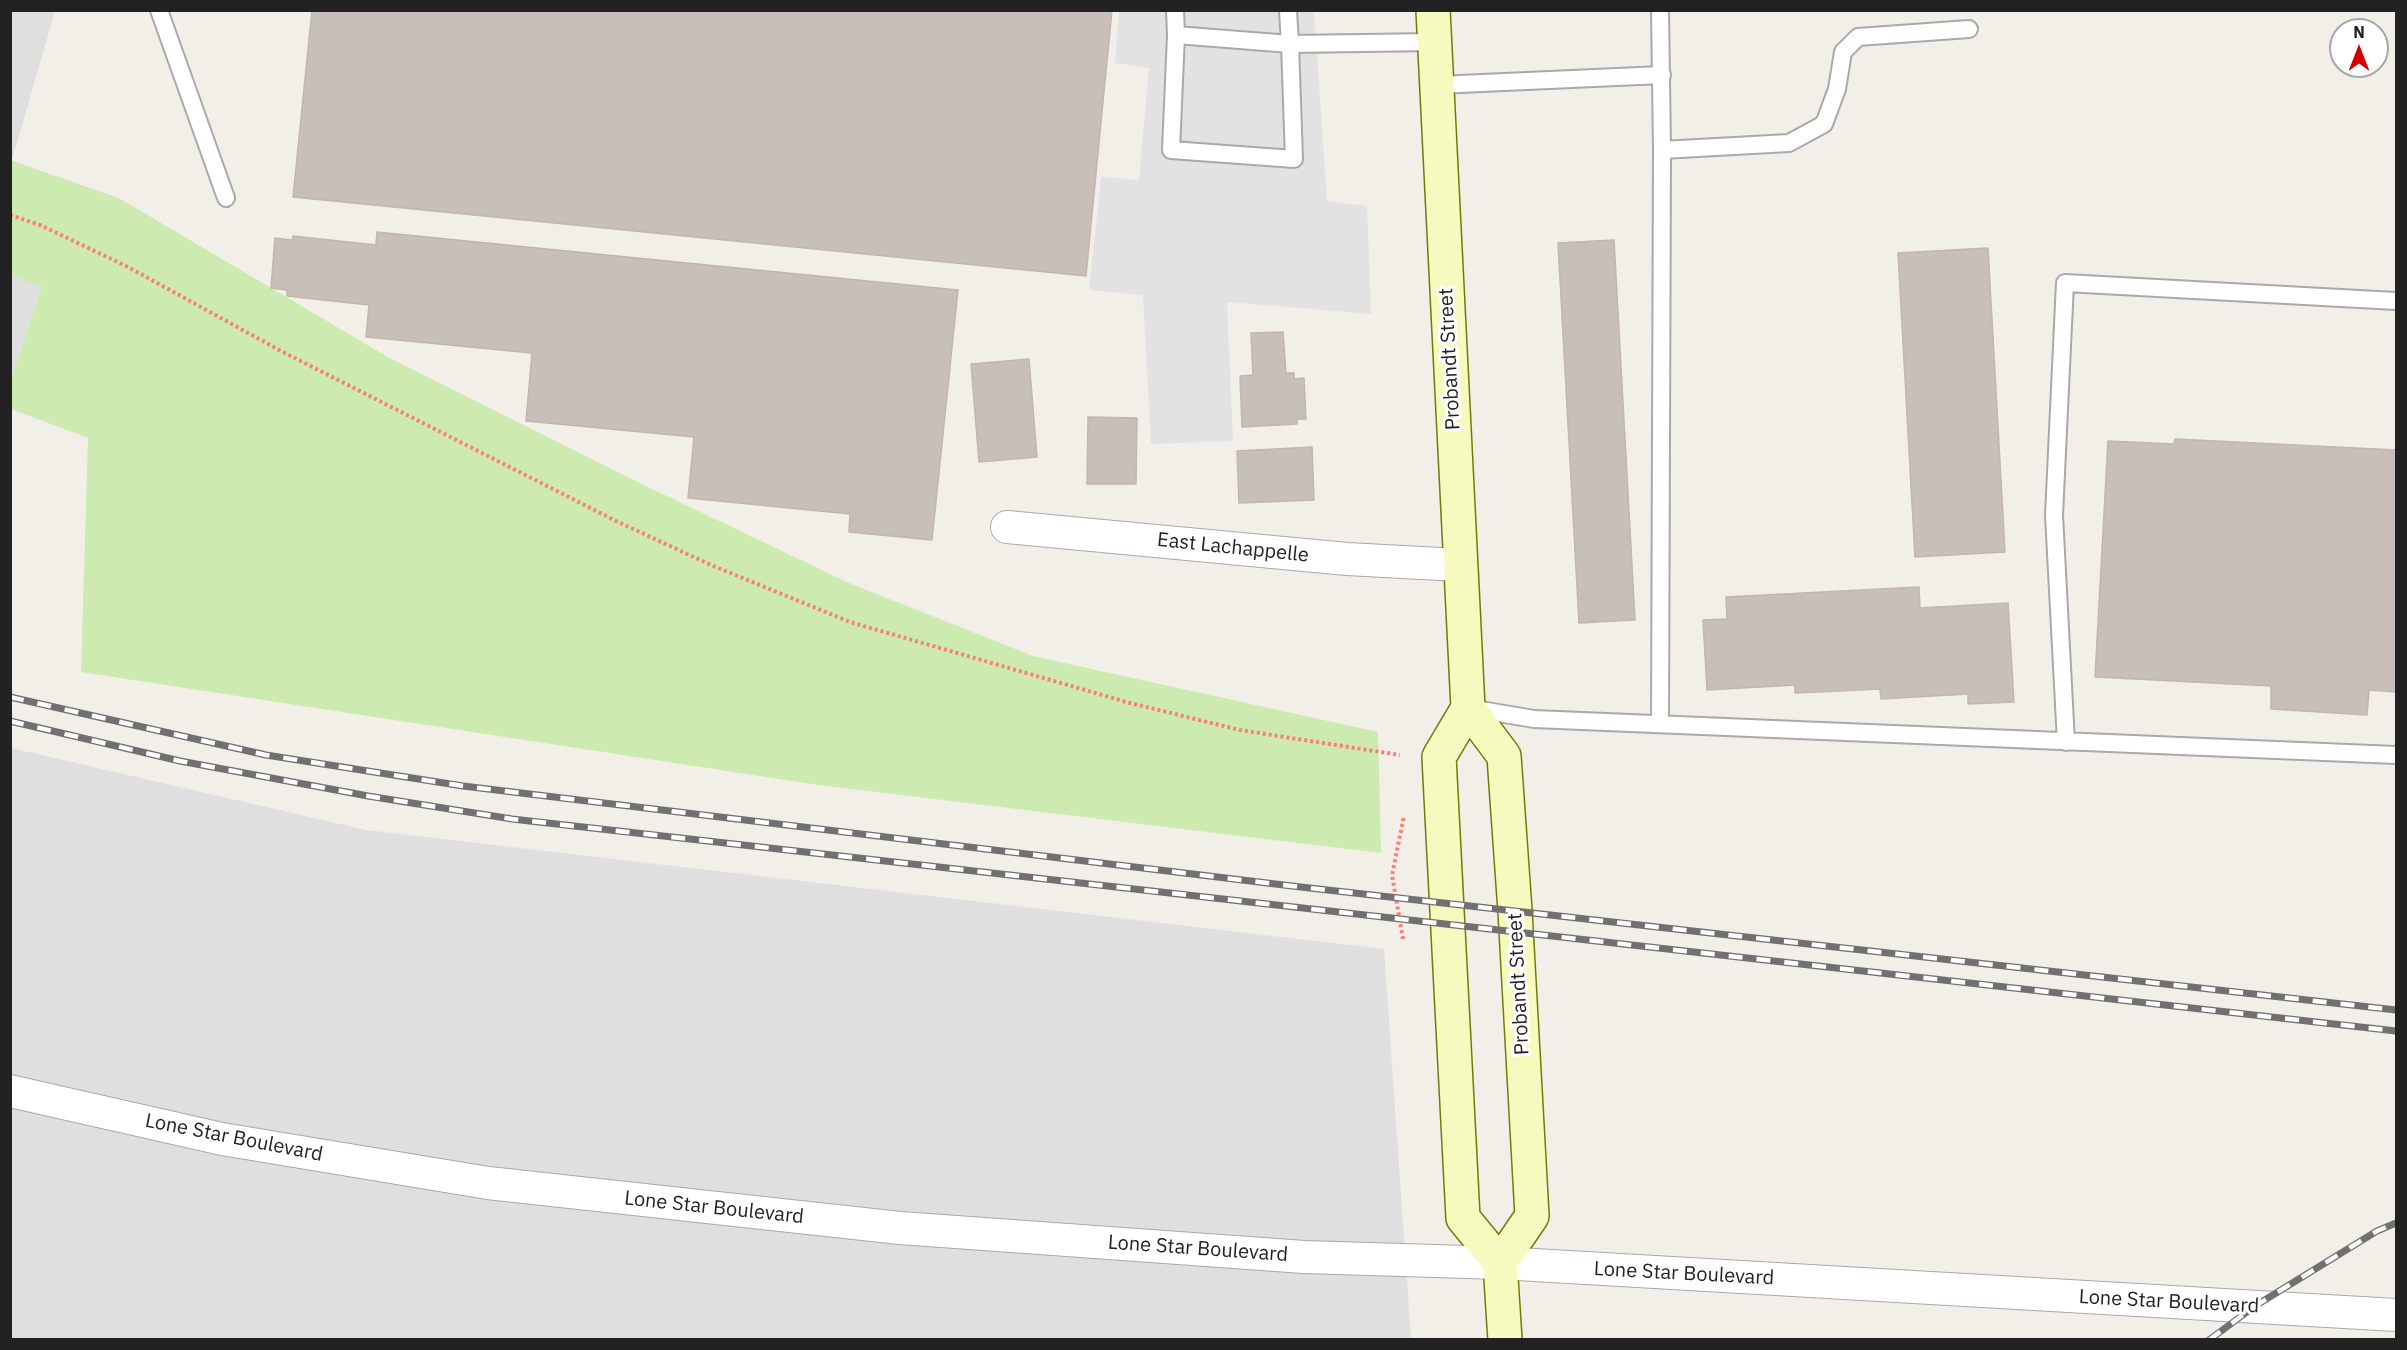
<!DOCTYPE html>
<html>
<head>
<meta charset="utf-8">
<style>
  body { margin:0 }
  #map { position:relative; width:2407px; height:1350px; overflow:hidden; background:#f2efe9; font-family:"IBM Plex Sans",sans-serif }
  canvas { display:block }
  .frame { position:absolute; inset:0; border:12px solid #222; pointer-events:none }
  .north { position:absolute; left:2329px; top:18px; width:60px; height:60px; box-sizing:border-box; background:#fff; border:2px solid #a7a7a7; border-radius:50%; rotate:0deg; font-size:16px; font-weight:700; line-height:24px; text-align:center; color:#222 }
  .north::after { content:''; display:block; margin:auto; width:21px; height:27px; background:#d40000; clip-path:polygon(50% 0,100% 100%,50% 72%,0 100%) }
</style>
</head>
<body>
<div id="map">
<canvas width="2407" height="1350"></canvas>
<div class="frame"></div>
<div class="north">N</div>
</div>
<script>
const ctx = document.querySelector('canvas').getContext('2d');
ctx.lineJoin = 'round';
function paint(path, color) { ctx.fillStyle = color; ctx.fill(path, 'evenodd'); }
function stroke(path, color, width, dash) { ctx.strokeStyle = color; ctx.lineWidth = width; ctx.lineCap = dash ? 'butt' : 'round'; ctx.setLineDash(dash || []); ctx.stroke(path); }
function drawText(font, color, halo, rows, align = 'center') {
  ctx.font = font + ' "IBM Plex Sans",sans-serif'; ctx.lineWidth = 6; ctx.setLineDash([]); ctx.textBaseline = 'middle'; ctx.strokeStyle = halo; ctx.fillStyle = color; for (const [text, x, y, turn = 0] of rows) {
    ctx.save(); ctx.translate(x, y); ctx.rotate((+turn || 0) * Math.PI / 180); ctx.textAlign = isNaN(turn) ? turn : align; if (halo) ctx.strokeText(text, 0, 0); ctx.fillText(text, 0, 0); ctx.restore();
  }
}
const residential = new Path2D(`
  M11 11H55L12 160H11Z
  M11 275 41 286 11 380Z
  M11 748 366 830 1384 949 1411 1339 11 1340Z`);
const grass = new Path2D(`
  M10 160 119 198 391 359 623 475 849 583 1033 656 1378 732 1381 853 818 785 81 672 88 438 11 409V380L41 287 11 275Z`);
const parking = new Path2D(`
  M1119 11H1314L1327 201 1367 206 1371 314 1227 302 1233 441 1151 444 1143 295 1089 290 1101 177 1139 180 1149 68 1115 63Z`);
const building = new Path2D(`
  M312 10H1112L1086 276 293 197Z
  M377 232 958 290 932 540 849 532 850 514 688 498 694 437 526 421 532 353 366 337 369 305 287 296V290L271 288 275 238 292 240 293 236 376 245Z
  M1614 240 1635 620 1579 623 1558 243Z
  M1988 248 2005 552 1915 557 1898 253Z
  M1283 332 1286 373H1294V379L1304 378 1306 419H1297V424L1242 427 1240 376 1253 375 1251 333Z
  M1029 359 1037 457 979 462 971 364Z
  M1088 417 1137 418 1136 484H1087Z
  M2175 439 2396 450V692L2369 690 2367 715 2271 709V686L2095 677 2108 441 2174 444Z
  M1312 447 1314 500 1239 503 1237 451Z
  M1919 587 1920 608 2008 603 2014 702 1968 704V694L1881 699 1880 689 1795 693V685L1707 690 1703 620 1727 619 1726 597Z`);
const path = new Path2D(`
  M10 215 40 225 128 267 281 351 616 521 711 565 850 622 1130 703 1240 730 1400 755
  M1403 939 1392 875 1404 816`);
const service = new Path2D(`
  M159 10 226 198
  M1175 10 1176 35 1290 44 1294 159 1171 150 1176 35
  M1288 10 1290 44 1435 42
  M1437 85 1662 75
  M1662 150 1789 143 1824 124 1837 89 1843 52 1858 37 1969 29
  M1469 708 1534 719 2396 755
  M1660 724 1662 150 1660 10
  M2066 742 2054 515 2065 283 2396 301`);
const minor = new Path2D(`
  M1007 527 1347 559 1459 565
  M10 1091 222 1139 488 1183 900 1228 1304 1257 1500 1263 2396 1315`);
const secondary = new Path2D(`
  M1433 10 1468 708 1504 756 1515 911 1532 1216 1500 1263
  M1468 708 1439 757 1463 1218 1500 1263 1505 1340`);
const rail = new Path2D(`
  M10 697 266 755 463 786 1292 886 2396 1010
  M10 721 180 761 368 796 512 819 2396 1031
  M2209 1340 2255 1306 2377 1231 2396 1223`);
const streetNames = [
  ["Probandt Street",1450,359,-93],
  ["East Lachappelle",1233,548,6],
  ["Probandt Street",1519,984,-93],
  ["Lone Star Boulevard",234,1138,11],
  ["Lone Star Boulevard",714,1208,6],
  ["Lone Star Boulevard",1198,1249,4],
  ["Lone Star Boulevard",1684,1274,3],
  ["Lone Star Boulevard",2169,1302,3]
];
paint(residential, '#e0dfdf');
paint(grass, '#cdebb0');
paint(parking, '#e2e2e2');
paint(building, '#c7bfb8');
stroke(building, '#c4b6ab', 1.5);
stroke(service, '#a9a9a9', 20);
stroke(minor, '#a9a9a9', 34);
stroke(secondary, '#707d05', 36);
stroke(path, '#fa8072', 4, [3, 3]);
stroke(service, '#fff', 16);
stroke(minor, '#fff', 32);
stroke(secondary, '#f7fabf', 33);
stroke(rail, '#707070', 7);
stroke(rail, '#fff', 4.5, [14]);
drawText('20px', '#222', '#fff', streetNames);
</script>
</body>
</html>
